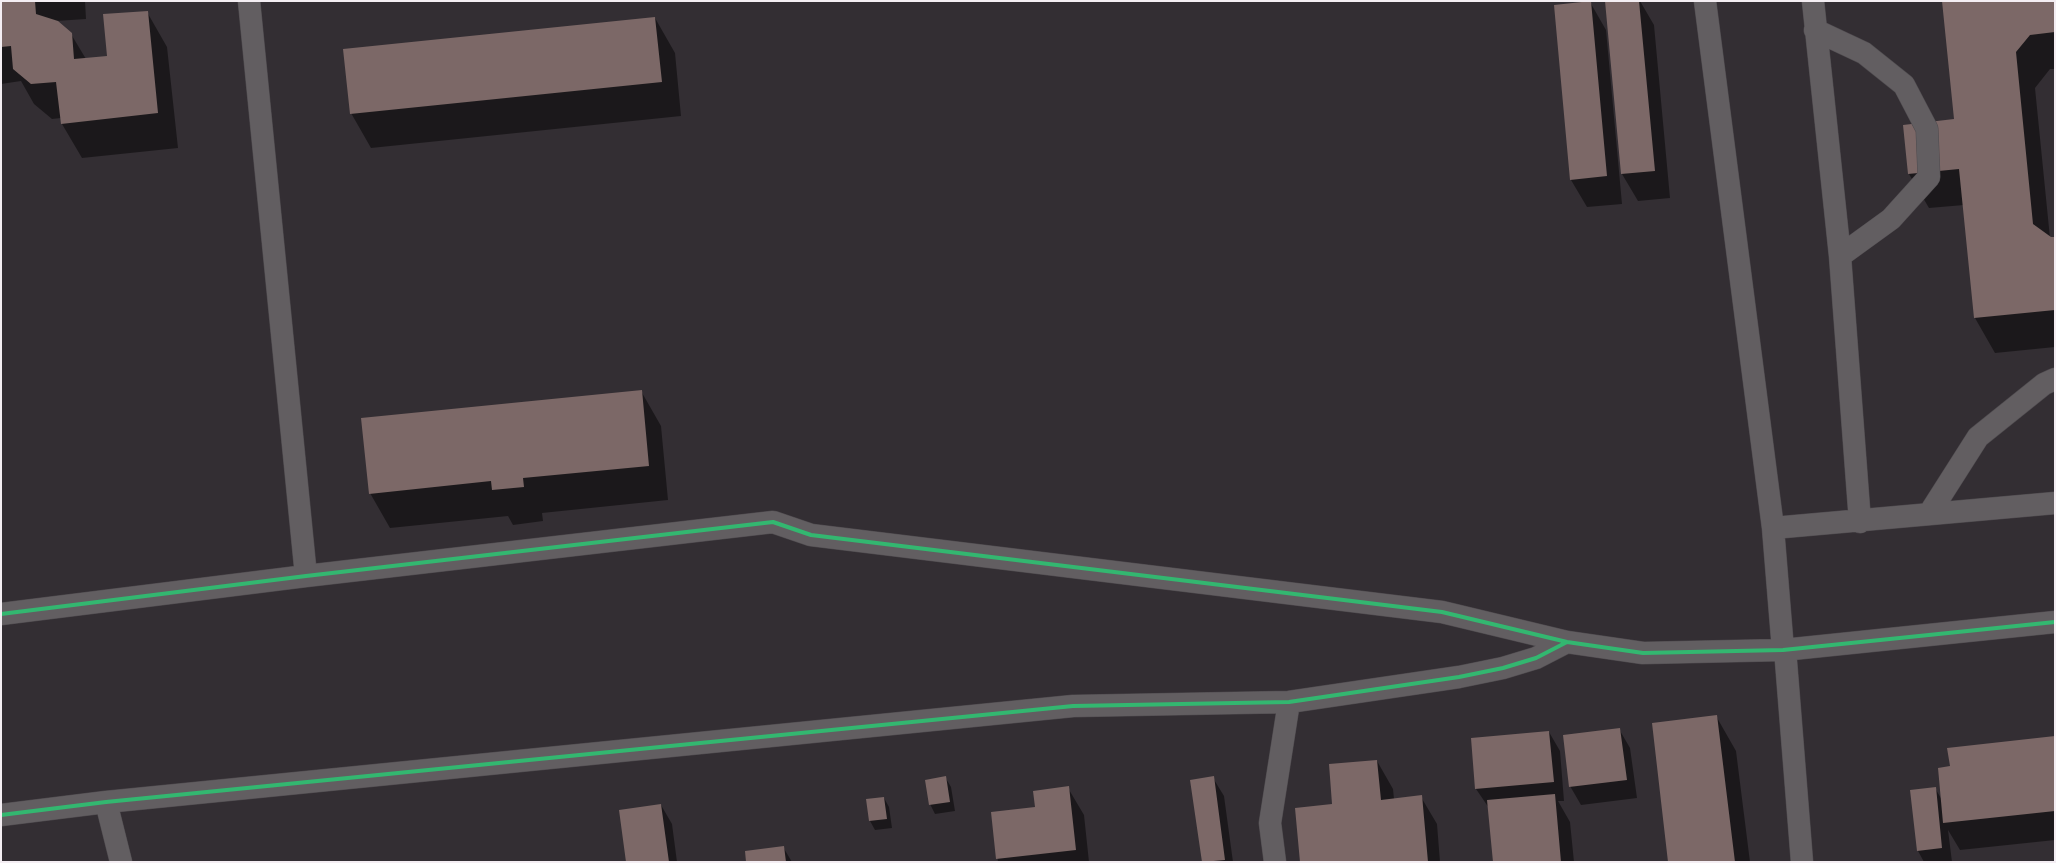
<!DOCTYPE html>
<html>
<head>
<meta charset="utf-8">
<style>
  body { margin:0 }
  #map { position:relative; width:2056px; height:863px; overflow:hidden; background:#332e33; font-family:"Space Grotesk",sans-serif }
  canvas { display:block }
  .frame { position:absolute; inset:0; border:2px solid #f4eef3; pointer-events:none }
</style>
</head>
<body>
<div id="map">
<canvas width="2056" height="863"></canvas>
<div class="frame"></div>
</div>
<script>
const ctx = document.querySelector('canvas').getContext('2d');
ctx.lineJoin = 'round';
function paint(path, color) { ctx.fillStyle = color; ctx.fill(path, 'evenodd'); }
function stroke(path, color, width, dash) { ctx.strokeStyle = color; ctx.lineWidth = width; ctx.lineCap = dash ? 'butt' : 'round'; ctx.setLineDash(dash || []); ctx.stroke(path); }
const shadow = new Path2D(`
  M1 1H85L86 19 56 21 71 34 86 59 108 57 147 12 167 47 178 148 82 158 62 124 61 118 52 119 34 104 21 81 1 84Z
  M1606 1H1640L1654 25 1670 198 1638 201 1622 174Z
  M1943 1H2055V69H2050L2035 88 2050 238H2055V347L1995 353 1975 318 1964 205 1929 208 1909 174 1955 120Z
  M1590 2 1606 30 1622 204 1587 207 1571 180Z
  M655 18 675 53 681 116 371 148 351 113Z
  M641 391 661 426 668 500 542 513 543 521 513 525 508 516 390 528 370 493Z
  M1716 716 1736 751 1750 862H1669Z
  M1619 729 1630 748 1637 798 1581 805 1570 786Z
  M1549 732 1560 751 1564 801H1558L1570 822 1574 862H1494L1489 808 1476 789 1472 739Z
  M2055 737V840L1960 850 1948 830 1952 862H1924L1918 851 1935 788 1942 800 1951 767Z
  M1377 761 1393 789 1394 799 1421 797 1437 824 1440 862H1301L1334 805Z
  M945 777 951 787 955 811 935 814 930 804Z
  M1213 778 1224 796 1233 862H1203L1191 781Z
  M1068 788 1084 815 1089 862H998L992 813 1036 808Z
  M884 798 889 807 892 828 875 830 870 821 867 800Z
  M661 805 672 824 677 862H627Z
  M783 847 792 862H747Z`);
const building = new Path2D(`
  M1 1H35L36 14 58 21 72 33 74 59 107 56 103 14 148 11 158 113 61 124 56 82 31 84 13 69 11 46 1 47Z
  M1591 1 1607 176 1570 180 1554 5Z
  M1605 1H1639L1655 171 1621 174Z
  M1942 1H2055V32L2030 35 2016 52 2033 224 2051 237H2055V310L1974 318 1959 169 1908 174 1903 125 1954 119Z
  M655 17 662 82 350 114 343 49Z
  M642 390 649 466 523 478 524 487 492 490 491 481 369 494 361 418Z
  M1717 715 1735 862H1668L1652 723Z
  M1620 728 1627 780 1569 787 1563 735Z
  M1549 731 1554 782 1475 789 1471 738Z
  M2055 736V811L1943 823 1938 768 1950 766 1947 748Z
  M1377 760 1381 800 1422 795 1428 862H1300L1295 808 1332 804 1329 764Z
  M946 776 950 802 929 805 925 780Z
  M1214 776 1225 860 1202 862 1190 780Z
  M1069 786 1076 850 996 859 991 812 1035 807 1033 791Z
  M1936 787 1942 848 1917 851 1910 790Z
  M1555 794 1561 862H1493L1487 800Z
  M884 797 887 819 869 821 866 799Z
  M661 804 669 862H626L619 810Z
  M784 846 786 862H746L745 851Z`);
const minor = new Path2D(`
  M249 1 306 576
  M1705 1 1773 528 1783 650
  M1813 1 1840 256 1860 522
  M1815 30 1864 53 1904 85 1927 129 1929 177 1891 219 1840 256
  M1929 514 1978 437 2044 384 2055 379
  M1773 528 2055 503
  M1 614 306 576 773 522 811 535 1442 612 1567 642 1643 653 1783 650 2055 622
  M1785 649 1802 862
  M106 802 121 862
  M1 815 106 802 1073 706 1289 702 1459 677 1503 668 1536 658 1567 642
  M1275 862 1270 823 1289 702`);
const cycleway = new Path2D(`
  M1 614 306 576 773 522 811 535 1442 612 1567 642 1643 653 1783 650 2055 622
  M1 815 106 802 1073 706 1289 702 1459 677 1503 668 1536 658 1567 642`);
paint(shadow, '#0007');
paint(building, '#7c6867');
stroke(minor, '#4e4a4e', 23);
stroke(minor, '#625e61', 22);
stroke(cycleway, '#33b770', 4);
</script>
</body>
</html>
